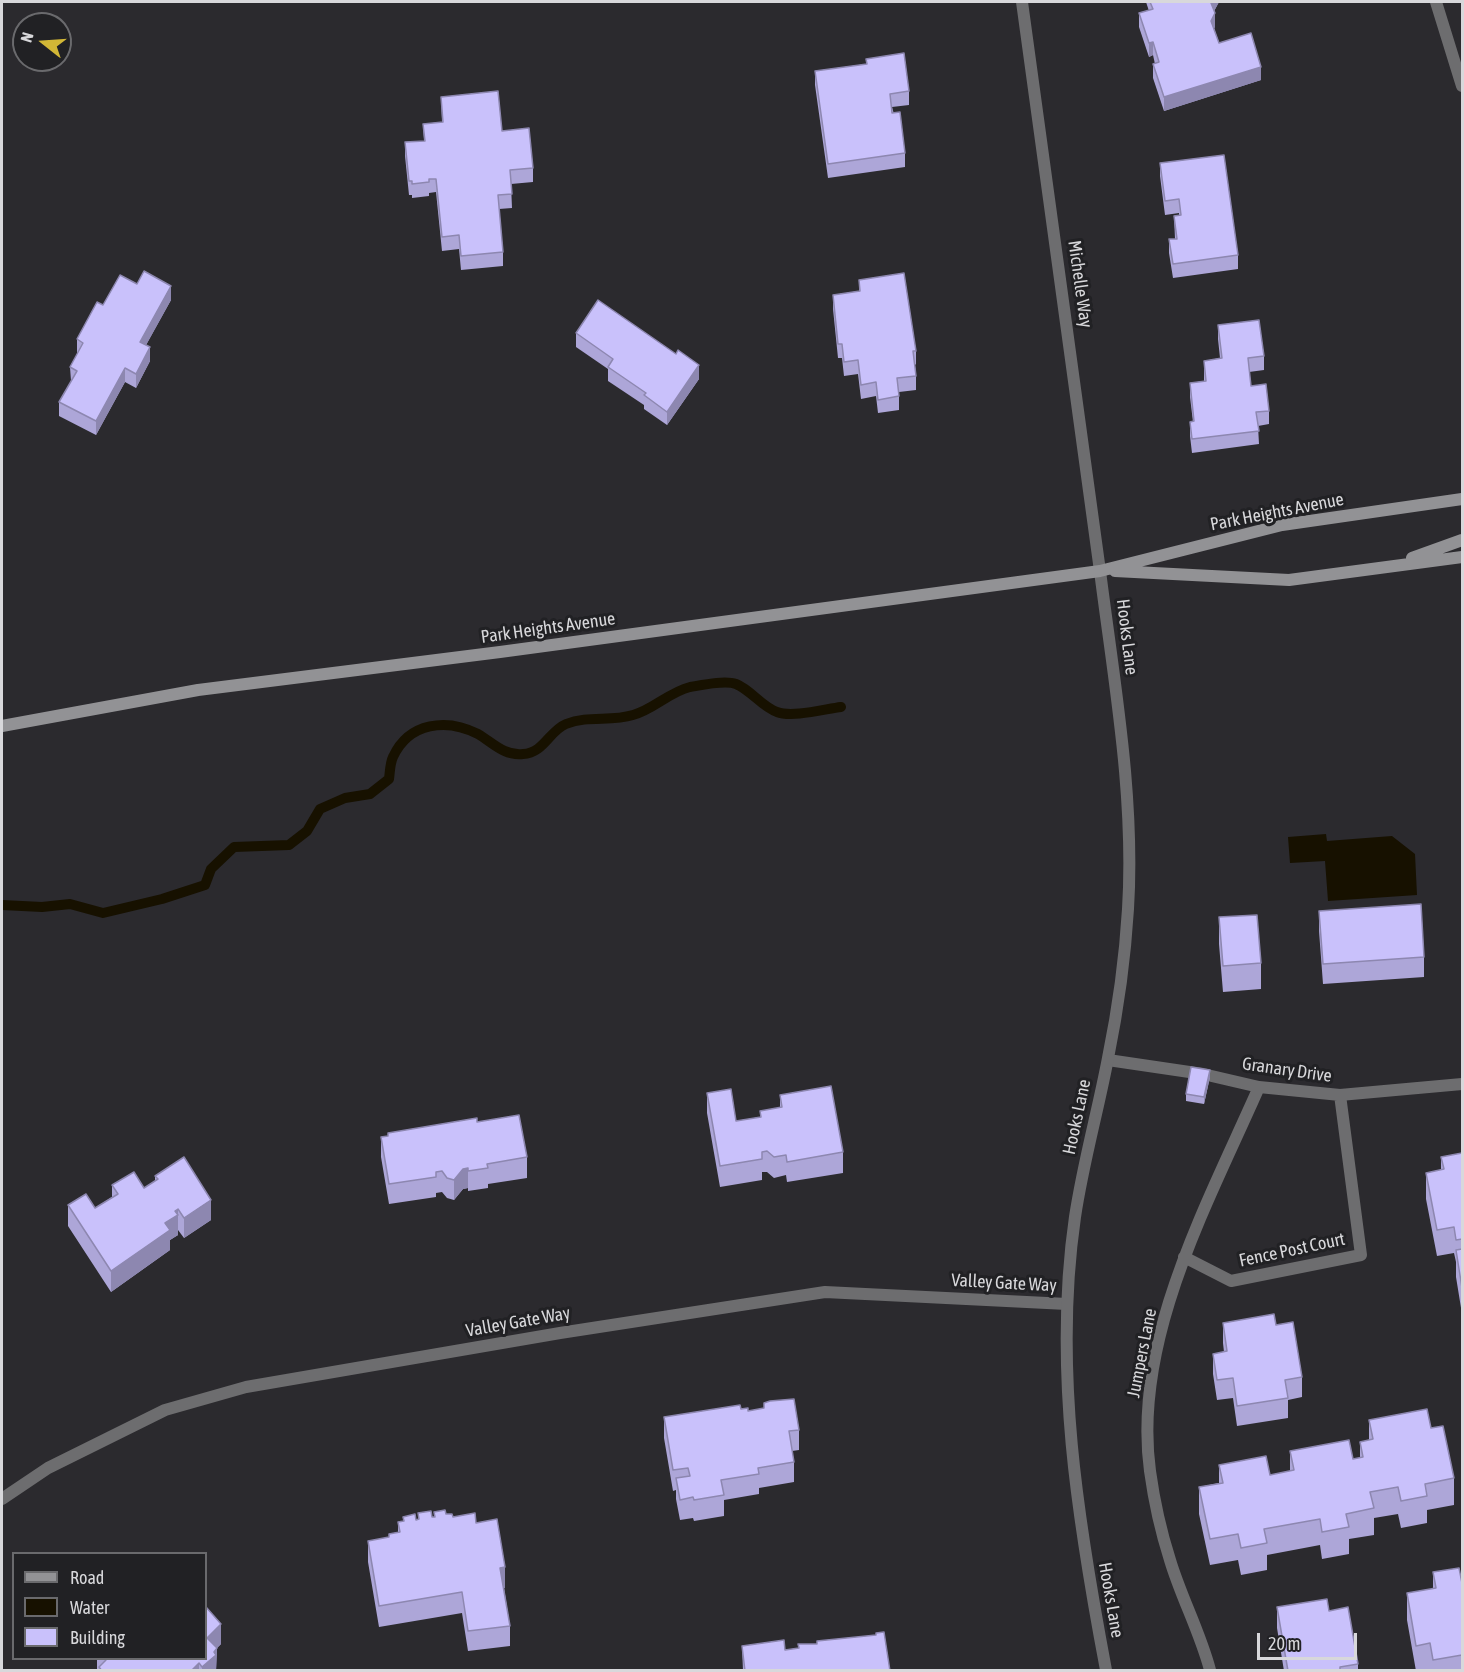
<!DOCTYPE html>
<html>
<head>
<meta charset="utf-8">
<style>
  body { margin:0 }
  #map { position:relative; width:1464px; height:1672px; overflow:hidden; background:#2b2a2e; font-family:"Asap Condensed",sans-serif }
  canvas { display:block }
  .frame { position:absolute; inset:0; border:3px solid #d8d8db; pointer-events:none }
  .legend { position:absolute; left:12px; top:1552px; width:195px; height:108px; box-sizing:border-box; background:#212124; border:2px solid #6a6a6d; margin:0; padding:8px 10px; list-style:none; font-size:18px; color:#d8d8db }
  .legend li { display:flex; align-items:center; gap:12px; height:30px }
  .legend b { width:30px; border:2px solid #6a6a6d }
  .north { position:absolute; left:12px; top:12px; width:60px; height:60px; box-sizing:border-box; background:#212124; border:2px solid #6a6a6d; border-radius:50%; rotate:287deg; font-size:16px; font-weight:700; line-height:24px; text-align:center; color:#d8d8db }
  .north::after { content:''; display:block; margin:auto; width:21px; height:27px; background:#d2b736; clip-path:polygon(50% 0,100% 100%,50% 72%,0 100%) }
  .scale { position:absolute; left:1257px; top:1633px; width:100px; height:27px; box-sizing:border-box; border:3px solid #d8d8db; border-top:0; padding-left:8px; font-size:18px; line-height:21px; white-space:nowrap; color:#d8d8db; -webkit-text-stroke:4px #212124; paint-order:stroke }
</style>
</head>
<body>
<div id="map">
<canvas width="1464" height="1672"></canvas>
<div class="frame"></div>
<ul class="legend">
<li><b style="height:8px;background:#929295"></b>Road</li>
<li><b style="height:16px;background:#171100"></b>Water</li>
<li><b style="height:16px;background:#c9c1fb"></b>Building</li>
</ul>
<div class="north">N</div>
<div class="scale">20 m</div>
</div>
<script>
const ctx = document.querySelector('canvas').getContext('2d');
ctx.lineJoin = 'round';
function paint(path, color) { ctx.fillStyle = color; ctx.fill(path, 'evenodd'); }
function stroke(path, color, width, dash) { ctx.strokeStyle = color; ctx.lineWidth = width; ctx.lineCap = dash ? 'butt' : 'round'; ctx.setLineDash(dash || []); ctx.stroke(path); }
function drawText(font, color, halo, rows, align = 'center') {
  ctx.font = font + ' "Asap Condensed",sans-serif'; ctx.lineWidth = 6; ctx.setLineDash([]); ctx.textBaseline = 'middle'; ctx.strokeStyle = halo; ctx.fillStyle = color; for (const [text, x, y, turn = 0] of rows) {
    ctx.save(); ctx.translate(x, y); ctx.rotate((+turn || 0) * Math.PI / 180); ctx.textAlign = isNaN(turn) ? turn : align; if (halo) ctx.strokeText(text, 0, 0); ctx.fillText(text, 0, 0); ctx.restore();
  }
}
const water = new Path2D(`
  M1326 834 1327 841 1392 836 1415 854 1417 895 1328 901 1325 861 1290 863 1288 837Z`);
const stream = new Path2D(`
  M2 905 42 907 70 904 103 913 162 899 205 885 211 869 234 847 289 845 307 831 320 809 345 798 370 794 389 779C390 772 390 763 393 757 409 722 447 718 478 734 493 743 504 756 523 754 544 753 549 731 566 724 589 715 610 722 633 715 653 710 669 692 690 687 702 685 725 680 736 684 751 690 762 707 777 712 792 718 825 709 841 707`);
const service = new Path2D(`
  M1436 2 1462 86`);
const minor = new Path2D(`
  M1022 2 1100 571
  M1108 1060 1203 1074 1259 1087 1340 1095 1462 1084
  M1184 1257 1231 1281 1361 1255 1340 1095
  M2 1499 48 1468 165 1410 246 1387 560 1333 825 1292 1067 1304
  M1210 1670C1200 1632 1181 1597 1170 1560 1161 1532 1154 1500 1150 1471 1132 1340 1208 1203 1259 1087`);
const tertiary = new Path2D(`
  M1100 571C1114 682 1135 796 1128 909 1125 959 1118 1009 1108 1058 1098 1111 1083 1163 1075 1217 1053 1368 1078 1522 1106 1670`);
const secondary = new Path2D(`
  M1412 558 1462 540
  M1115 571 1289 580 1462 557
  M2 726 198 690 500 652 1100 571 1282 525 1462 499`);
const wall = new Path2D(`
  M1146 2H1219L1214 11 1215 27 1214 28 1219 43 1261 80 1164 111 1153 78V64H1155L1153 55 1149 57 1139 27V13L1149 11Z
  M866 59 909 91V105L892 107 905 153V167L828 178 815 85V71L866 64Z
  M441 97 502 131 533 168V182L511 184 512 208 499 209 503 252V266L461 270 459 249 442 251 436 192 429 193V196L412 198V195H409L405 156V142L424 141 423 124 442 122Z
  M1160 163 1238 255V269L1173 278 1169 253V239H1175L1174 216 1179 215V213L1165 215 1160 176Z
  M859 280 916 351V364L915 365 916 376V390L899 392V410L878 413 876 396 861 399 858 374 844 376 842 358H838L833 309V295L859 291Z
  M137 284 171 300 146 345 150 361 136 388 125 382 96 435 59 416V402L71 381 70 367 77 354V339L103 305Z
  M1218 325 1264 356V370L1249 372 1251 386 1269 411V424L1258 426 1259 444 1192 453 1190 436V422H1193L1190 397V383L1204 381V361L1220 358 1218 339Z
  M576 333 699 379 667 425 644 409V405L608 381V369L576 347Z
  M1319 911 1424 957V977L1323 984 1319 931Z
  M1219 917 1261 963V989L1223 992 1219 944Z
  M1210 1077 1204 1104 1186 1101V1094Z
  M707 1093 736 1121 760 1117V1111L780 1108V1095L843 1152V1173L787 1182 786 1175 774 1178 767 1172H762V1180L720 1187 707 1113Z
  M477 1122 527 1157V1178L488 1184V1188L468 1191V1188L463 1189 454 1200 447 1198 442 1192 436 1193V1197L389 1204 381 1157V1137Z
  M1462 1153V1314L1456 1277V1262L1454 1253 1437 1256 1426 1199V1173L1441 1170V1157Z
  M155 1176 211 1220 184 1238 178 1230V1235L170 1240V1250L111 1292 68 1226V1205L95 1208 112 1197V1185L144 1188 155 1181Z
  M1223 1323 1276 1325 1302 1377V1397L1288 1400V1418L1237 1426 1233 1398 1217 1400 1213 1374V1354L1224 1352 1223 1343Z
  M741 1409 799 1430V1450L792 1451 794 1462V1482L759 1488V1494L724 1500V1516L694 1521 693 1518 680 1520 676 1499V1490L673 1491 664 1438V1417Z
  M1369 1420 1431 1428 1454 1478V1505L1427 1510V1523L1401 1528 1398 1514 1374 1518V1535L1349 1539V1554L1322 1559 1320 1545 1267 1555V1570L1241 1575 1238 1560 1210 1565 1199 1514V1487L1219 1483V1465L1270 1475 1290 1471V1451L1353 1459 1360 1458V1442L1369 1440Z
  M434 1512 476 1523 505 1588H504L510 1626V1646L468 1651 462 1613 379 1627 368 1562V1541L389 1538V1534L398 1532V1522L418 1519V1513L434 1517Z
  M1433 1572 1462 1583V1671H1430V1670L1416 1671 1407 1620V1593L1433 1589Z
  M1277 1607 1329 1611 1358 1664V1671H1284L1277 1628Z
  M207 1609 221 1644 217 1648 216 1671H97V1659H206Z
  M798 1644 890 1671H743L742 1646 785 1650 798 1648Z`);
const shadedWall = new Path2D(`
  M1212 2H1219L1211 17V3Z
  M1215 13V27L1211 34V21Z
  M1153 42V55L1149 57V43Z
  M1261 67V80L1164 111V97Z
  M171 286V300L140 356V342Z
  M150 347V361L136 388V374Z
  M699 365V379L667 425V412Z
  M125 368V382L96 435V421Z
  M1210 1070V1077L1204 1104V1097Z
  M468 1168V1188L463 1189 454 1200V1180L463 1169Z
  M211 1200V1220L184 1238V1218Z
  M178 1209V1235L170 1240V1250L111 1292V1271L165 1223 175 1211Z
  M505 1567V1588L500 1589V1568Z
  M207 1599V1620L206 1622V1601Z
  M221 1624V1644L207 1658V1638Z
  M217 1648 216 1671H202V1667Z
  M199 1663V1671H191Z`);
const building = new Path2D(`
  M1150 2H1212L1211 3 1215 13 1211 21 1219 43 1251 33 1261 67 1164 97 1153 64 1159 62 1153 42 1149 43 1139 13 1153 9Z
  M904 53 909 91 890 94 892 113 900 112 905 153 828 164 815 71 867 64 866 59Z
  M498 91 502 131 529 128 533 168 510 170 512 194 498 195 503 252 461 256 459 235 442 237 436 179H429V182L412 184V181H409L405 142 425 141 423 124 443 122 441 97Z
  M1224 155 1238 255 1173 264 1169 239H1177L1174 216 1181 215 1179 199 1165 201 1160 163Z
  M144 271 171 286 140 342 150 347 136 374 125 368 96 421 59 402 77 371 70 367 83 343 77 339 97 302 103 305 120 275 137 284Z
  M904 273 916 351H913L916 376 897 378 899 396 878 400 876 382 861 385 858 360 844 362 842 344H838L833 295 860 291 859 280Z
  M598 300 676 354 678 350 699 365 667 412 644 395 646 393 608 367 613 359 576 333Z
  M1259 320 1264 356 1248 358 1251 386 1266 384 1269 411 1256 412 1259 431 1192 439 1190 422 1194 421 1190 383 1206 381 1204 361 1222 358 1218 325Z
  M1421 904 1424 957 1323 964 1319 911Z
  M1257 915 1261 963 1223 966 1219 917Z
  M1191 1067 1210 1070 1204 1097 1186 1094Z
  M831 1086 843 1152 787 1162 786 1155 774 1157 767 1151 762 1152V1159L720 1166 707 1093 731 1089 736 1121 761 1117 760 1111 782 1107 780 1095Z
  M519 1115 527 1157 487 1164 488 1168 468 1171V1168L463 1169 454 1180 447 1178 442 1171 436 1172V1177L389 1184 381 1137 388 1136V1133L477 1118V1122Z
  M1462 1153V1239L1456 1240 1454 1227 1437 1230 1426 1173 1444 1169 1441 1157Z
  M184 1157 211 1200 184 1218 178 1209 175 1211 178 1215 165 1223 170 1230 111 1271 68 1205 86 1194 95 1208 118 1194 112 1185 134 1172 144 1188 158 1179 155 1176Z
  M1462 1249V1288L1456 1250Z
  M1274 1314 1276 1325 1293 1322 1302 1377 1285 1380 1288 1398 1237 1406 1233 1378 1217 1380 1213 1354 1227 1351 1223 1323Z
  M794 1399 799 1430 789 1431 794 1462 758 1468 759 1474 721 1480 724 1495 694 1500 693 1497 680 1500 676 1478 690 1476 688 1468 673 1470 664 1417 740 1405 741 1409 748 1408V1411L764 1408V1403L770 1401Z
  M1427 1409 1431 1428 1443 1426 1454 1478 1425 1484 1427 1496 1401 1501 1398 1487 1370 1492 1374 1508 1346 1514 1349 1527 1322 1532 1320 1519 1264 1529 1267 1543 1241 1548 1238 1534 1210 1539 1199 1487 1223 1483 1219 1465 1266 1456 1270 1475 1294 1470 1290 1451 1349 1440 1353 1459 1363 1457 1360 1442 1373 1439 1369 1420Z
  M445 1510 446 1514H452L453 1517 475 1513 476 1523 497 1519 505 1567 500 1568 510 1626 468 1631 462 1592 379 1606 368 1541 389 1537V1534L400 1532 398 1522 404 1521 403 1517 415 1514 416 1520 419 1519 418 1513 431 1511 432 1517H435L434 1512Z
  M1459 1568 1462 1583V1655L1433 1660 1430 1643 1416 1646 1407 1593 1436 1588 1433 1572Z
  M1327 1599 1329 1611 1348 1607 1358 1664 1340 1667V1671H1288L1277 1607Z
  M206 1607 221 1624 207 1638 217 1648 214 1652 216 1655 202 1667 199 1663 191 1671H102L99 1667 106 1660 104 1659H206Z
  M884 1632 890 1671H745L742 1646 784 1640 785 1650 799 1648 798 1644H817V1641L876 1635V1633Z`);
const streetNames = [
  ["Michelle Way",1080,284,82],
  ["Park Heights Avenue",1277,512,-11],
  ["Park Heights Avenue",548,628,-8],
  ["Hooks Lane",1127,637,83],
  ["Granary Drive",1287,1070,8],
  ["Hooks Lane",1077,1117,-78],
  ["Fence Post Court",1292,1250,-12],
  ["Valley Gate Way",1004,1283,3],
  ["Valley Gate Way",518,1322,-10],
  ["Jumpers Lane",1142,1353,-79],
  ["Hooks Lane",1111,1600,80]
];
paint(water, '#171100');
stroke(stream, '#171100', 10);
stroke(service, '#6d6d6f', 12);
stroke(minor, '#6d6d6f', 12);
stroke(tertiary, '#6d6d6f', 12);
stroke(secondary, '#929295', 12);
paint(wall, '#ada6d8');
paint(shadedWall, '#8d87b0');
paint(building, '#c9c1fb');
stroke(building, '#8d87b0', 1.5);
drawText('18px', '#d8d8db', '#212124', streetNames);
</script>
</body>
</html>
